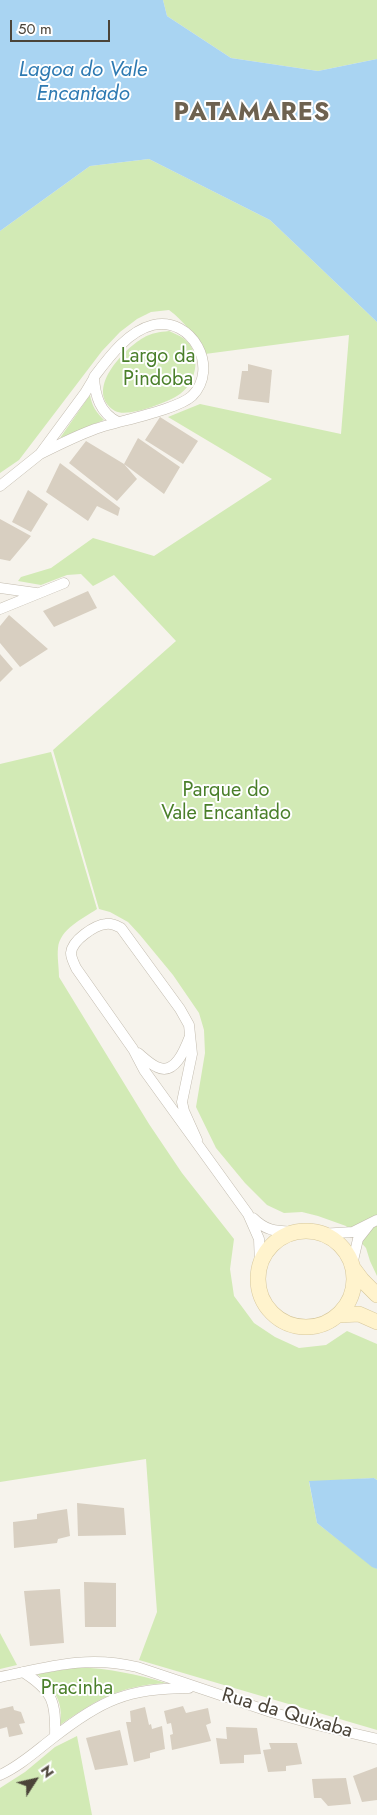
<!DOCTYPE html>
<html>
<head>
<meta charset="utf-8">
<style>
  body { margin:0 }
  #map { position:relative; width:377px; height:1815px; overflow:hidden; background:#f6f3ec; font-family:Jost,sans-serif }
  canvas { display:block }
  .north { position:absolute; left:10px; top:1755px; width:50px; height:50px; -webkit-text-stroke:4px #fff; paint-order:stroke; rotate:55deg; font-size:14px; font-weight:700; line-height:20px; text-align:center; color:#4b4439 }
  .north::after { content:''; display:block; margin:auto; width:18px; height:22px; background:#4b4439; clip-path:polygon(50% 0,100% 100%,50% 72%,0 100%) }
  .scale { position:absolute; left:10px; top:20px; width:100px; height:22px; box-sizing:border-box; border:2px solid #4b4439; border-top:0; padding-left:6px; font-size:15px; line-height:18px; white-space:nowrap; color:#4b4439; -webkit-text-stroke:4px #fff; paint-order:stroke }
</style>
</head>
<body>
<div id="map">
<canvas width="377" height="1815"></canvas>
<div class="north">N</div>
<div class="scale">50 m</div>
</div>
<script>
const ctx = document.querySelector('canvas').getContext('2d');
ctx.lineJoin = 'round';
function paint(path, color) { ctx.fillStyle = color; ctx.fill(path, 'evenodd'); }
function stroke(path, color, width, dash) { ctx.strokeStyle = color; ctx.lineWidth = width; ctx.lineCap = dash ? 'butt' : 'round'; ctx.setLineDash(dash || []); ctx.stroke(path); }
function drawText(font, color, halo, rows, align = 'center') {
  ctx.font = font + ' Jost,sans-serif'; ctx.lineWidth = 4; ctx.setLineDash([]); ctx.textBaseline = 'middle'; ctx.strokeStyle = halo; ctx.fillStyle = color; for (const [text, x, y, turn = 0] of rows) {
    ctx.save(); ctx.translate(x, y); ctx.rotate((+turn || 0) * Math.PI / 180); ctx.textAlign = isNaN(turn) ? turn : align; if (halo) ctx.strokeText(text, 0, 0); ctx.fillText(text, 0, 0); ctx.restore();
  }
}
const green = new Path2D(`
  M163 0H377V59L318 71 231 58 167 16Z
  M149 159 270 220 377 322V1276L370 1261 366 1248 346 1226 318 1216 302 1212 284 1213 267 1205 245 1183 216 1148 196 1107 205 1053 204 1030 199 1013 173 975 140 935 128 922 110 912 99 909 53 750 176 641 114 575 93 586 81 574 67 575 41 585 18 581 21 577 51 568 93 538 154 556 272 479 168 417 200 404 341 434 349 335 205 354C195 336 185 322 169 310L151 312 137 319 120 332 102 351 19 460 0 473V231L90 166Z
  M169 331C173 333 179 335 183 338 202 351 198 381 180 394 169 402 128 418 115 411 83 391 124 349 143 338 151 333 160 332 169 331Z
  M90 395C92 406 96 412 104 420L60 438Z
  M51 752 97 909C82 919 60 929 58 948 57 957 59 967 59 977L149 1124 182 1173 234 1239 230 1269 234 1296 254 1323 275 1337 299 1348 326 1345 347 1331 377 1344V1480L374 1478 309 1482 317 1523 372 1566 377 1569V1730L139 1660 157 1612 146 1459 0 1482V764Z
  M0 1633 17 1665 0 1669Z
  M79 1667C110 1669 137 1674 166 1683 119 1686 98 1699 60 1725 64 1701 54 1689 37 1674Z
  M77 1736 92 1815H0V1788L25 1772 55 1747Z`);
const water = new Path2D(`
  M0 0H163L167 16 231 58 318 71 377 59V322L270 220 149 159 90 166 0 231Z
  M374 1478 377 1480V1569L372 1567 317 1523 309 1481Z`);
const building = new Path2D(`
  M248 364 272 370 269 403 238 399 242 371H248Z
  M160 417 198 441 183 464 145 440Z
  M138 438 180 467 164 494 124 464Z
  M86 441 124 464 137 479 117 501 69 463Z
  M60 463 120 508 118 516 97 506 88 521 46 492Z
  M28 490 48 504 31 532 12 522Z
  M0 519 31 536 10 561 0 559Z
  M88 591 97 608 54 627 43 611Z
  M9 615 48 649 20 667 0 643V626Z
  M0 654 13 669 0 682Z
  M77 1503 124 1508 126 1535 78 1536Z
  M67 1509 70 1536 58 1539 57 1543 14 1548 13 1522 37 1519V1514Z
  M84 1582 116 1583V1627H85Z
  M60 1589 64 1643 30 1646 24 1591Z
  M13 1706 14 1710 21 1712 25 1723 19 1724 23 1734 9 1737 7 1727 0 1729V1709Z
  M183 1706 186 1713 208 1708 211 1723 206 1725 211 1741 172 1750 170 1735 173 1734 171 1723 167 1724 164 1711Z
  M145 1707 149 1725 151 1724 152 1729 162 1726 165 1749 150 1753V1758L134 1762 126 1722H131L130 1711Z
  M226 1727 257 1728 261 1754 244 1755V1763L220 1764 216 1738 227 1739Z
  M120 1730 128 1765 95 1770 86 1738Z
  M269 1743H297L302 1764 286 1766V1771L268 1772 263 1750 271 1749Z
  M377 1767V1800L362 1802 353 1776Z
  M346 1778 351 1804 328 1806 321 1798H314L312 1779Z`);
const street = new Path2D(`
  M40 454C58 445 76 436 95 429 118 421 177 410 192 396 220 368 192 316 153 325 128 331 109 357 94 377 95 396 100 413 118 422
  M0 486 40 454 85 393 94 378
  M0 588 36 593
  M0 609 64 583
  M138 1053C144 1058 150 1064 157 1067 175 1076 185 1049 190 1036
  M197 1140 184 1111 182 1102 192 1054 189 1025 180 1009 121 928C117 926 112 923 106 924 95 925 72 940 71 953 71 958 74 963 76 968L133 1049 144 1070 248 1214 259 1239 260 1264
  M253 1218C267 1232 277 1231 296 1232
  M320 1234 353 1232 377 1220
  M352 1265 358 1239 369 1225
  M23 1672C53 1691 56 1702 55 1736
  M0 1677C49 1667 86 1655 137 1667L271 1712 317 1725 377 1739
  M0 1775C20 1766 36 1751 53 1738 101 1700 128 1688 189 1688`);
const secondary = new Path2D(`
  M258 1279a48 48 0 1 1 96 0a48 48 0 1 1-96 0Z
  M353 1268 362 1280 377 1295
  M339 1315 359 1314 377 1322`);
const parkNames = [
  ["Largo da",158,357],
  ["Pindoba",158,380],
  ["Parque do",226,791],
  ["Vale Encantado",226,814],
  ["Pracinha",77,1689]
];
const streetNames = [
  ["Rua da Quixaba",287,1714,16]
];
const waterNames = [
  ["Lagoa do Vale",83,71],
  ["Encantado",83,95]
];
const districtNames = [
  ["PATAMARES",252,114]
];
paint(green, '#d2eab5');
paint(water, '#a9d4f2');
paint(building, '#d8cfc1');
stroke(street, '#c2bbae', 11);
stroke(secondary, '#d6c79b', 16);
stroke(street, '#fff', 10);
stroke(secondary, '#fff3cd', 15);
drawText('20px', '#4a7f2a', '#fff', parkNames);
drawText('20px', '#4b4439', '#fff', streetNames);
drawText('italic 21px', '#2e7ab2', '#fff', waterNames);
ctx.letterSpacing = '1px';
drawText('bold 25px', '#6e6250', '#fff', districtNames);
ctx.letterSpacing = '0px';
</script>
</body>
</html>
